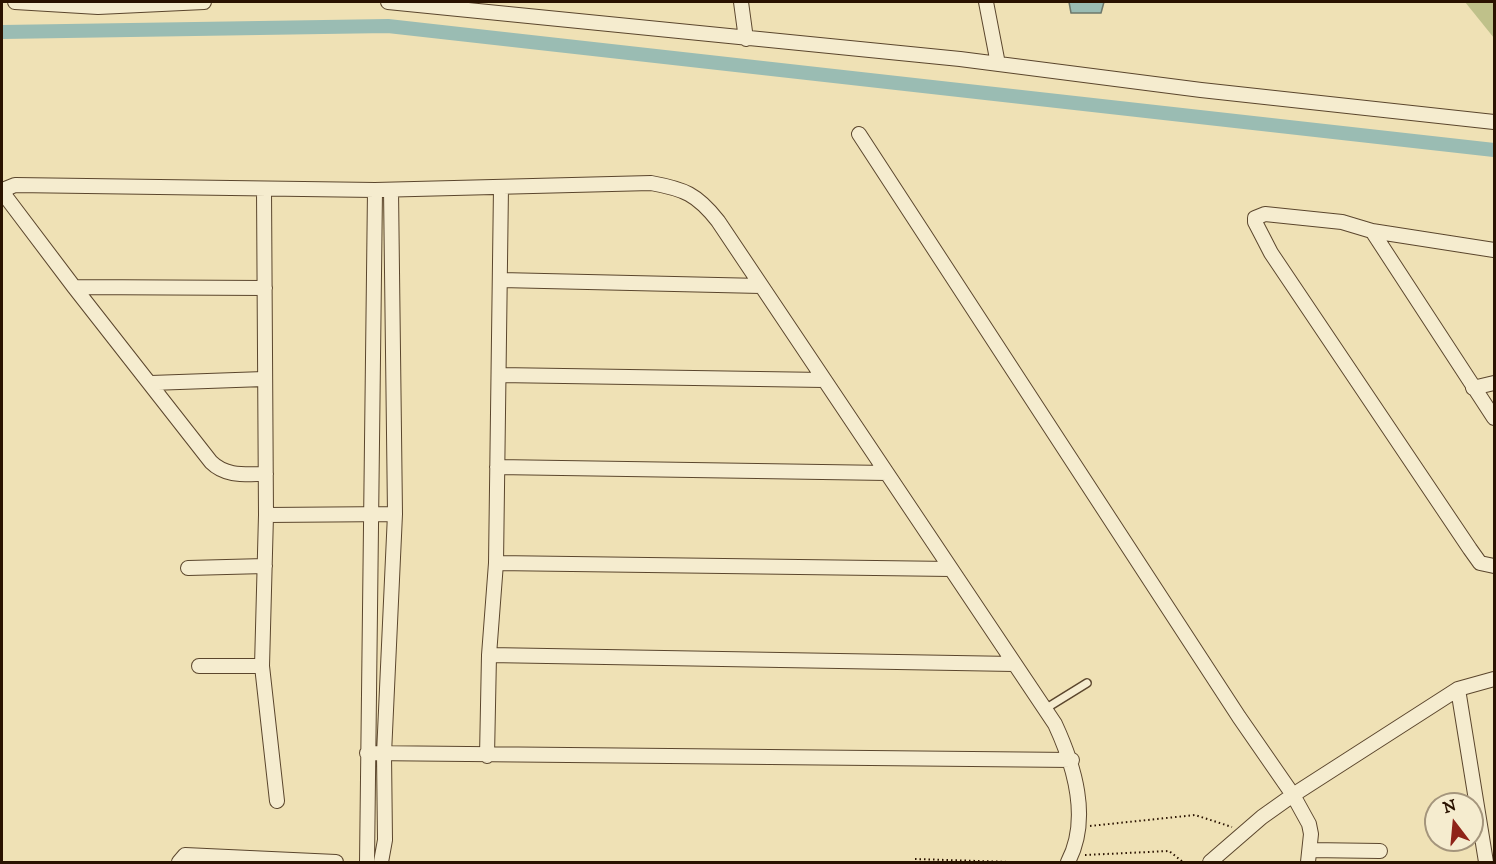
<!DOCTYPE html>
<html>
<head>
<meta charset="utf-8">
<style>
  body { margin:0 }
  #map { position:relative; width:1496px; height:864px; overflow:hidden; background:#efe1b5; font-family:"IM FELL DW Pica",serif }
  canvas { display:block }
  .frame { position:absolute; inset:0; border:3px solid #2a1200; pointer-events:none }
  .north { position:absolute; left:1424px; top:792px; width:60px; height:60px; box-sizing:border-box; background:#f5eccf; border:2px solid #a4957c; border-radius:50%; rotate:344deg; font-size:16px; font-weight:700; line-height:24px; text-align:center; color:#2a1200 }
  .north::after { content:''; display:block; margin:auto; width:21px; height:27px; background:#8f2418; clip-path:polygon(50% 0,100% 100%,50% 72%,0 100%) }
</style>
</head>
<body>
<div id="map">
<canvas width="1496" height="864"></canvas>
<div class="frame"></div>
<div class="north">N</div>
</div>
<script>
const ctx = document.querySelector('canvas').getContext('2d');
ctx.lineJoin = 'round';
function paint(path, color) { ctx.fillStyle = color; ctx.fill(path, 'evenodd'); }
function stroke(path, color, width, dash) { ctx.strokeStyle = color; ctx.lineWidth = width; ctx.lineCap = dash ? 'butt' : 'round'; ctx.setLineDash(dash || []); ctx.stroke(path); }
const green = new Path2D(`
  M1465 2H1494V38Z`);
const water = new Path2D(`
  M1069 2H1104L1101 13H1071Z`);
const canal = new Path2D(`
  M2 32 388 26 1494 150`);
const path = new Path2D(`
  M1090 826 1195 815 1232 827
  M1085 855 1169 851 1183 862
  M915 859 1010 862`);
const service = new Path2D(`
  M1045 709 1087 683`);
const minor = new Path2D(`
  M15 2 98 7 204 2
  M388 2 960 59 1201 90 1494 122
  M741 2 746 39
  M986 2 998 64
  M859 134 1239 717 1293 795 1309 824 1311 834 1308 862
  M264 190 266 515 262 666 277 801
  M1372 231 1494 418
  M1494 250 1372 231 1342 222 1265 214 1255 218V222L1271 253 1470 549 1480 563 1494 566
  M501 280 761 286
  M74 287 265 288
  M499 375 824 380
  M151 383 264 379
  M1473 388 1494 383
  M497 467 887 473
  M266 474C246 474 226 477 211 462L74 287 6 197 5 189 15 185 375 190 651 183C684 189 697 194 718 221L1055 724C1074 765 1091 818 1068 862
  M266 515 395 514
  M496 563 951 569
  M188 568 265 566
  M489 655 1014 664
  M199 666H262
  M1458 689 1486 862
  M367 753 1072 760
  M487 756 489 655 496 563 501 187
  M1310 850 1380 851
  M179 862 185 855 336 862
  M367 862 375 190
  M381 862 385 840 384 754 395 514 391 190
  M1210 862 1262 817 1293 795 1458 689 1494 679`);
paint(green, '#bfc18a');
paint(water, '#9abcb3');
stroke(water, '#6d786b', 1.5);
stroke(canal, '#9abcb3', 14);
stroke(service, '#5b462d', 10);
stroke(minor, '#5b462d', 16);
stroke(path, '#2a1200', 2, [1.5, 3]);
stroke(service, '#f5eccf', 7);
stroke(minor, '#f5eccf', 14);
</script>
</body>
</html>
